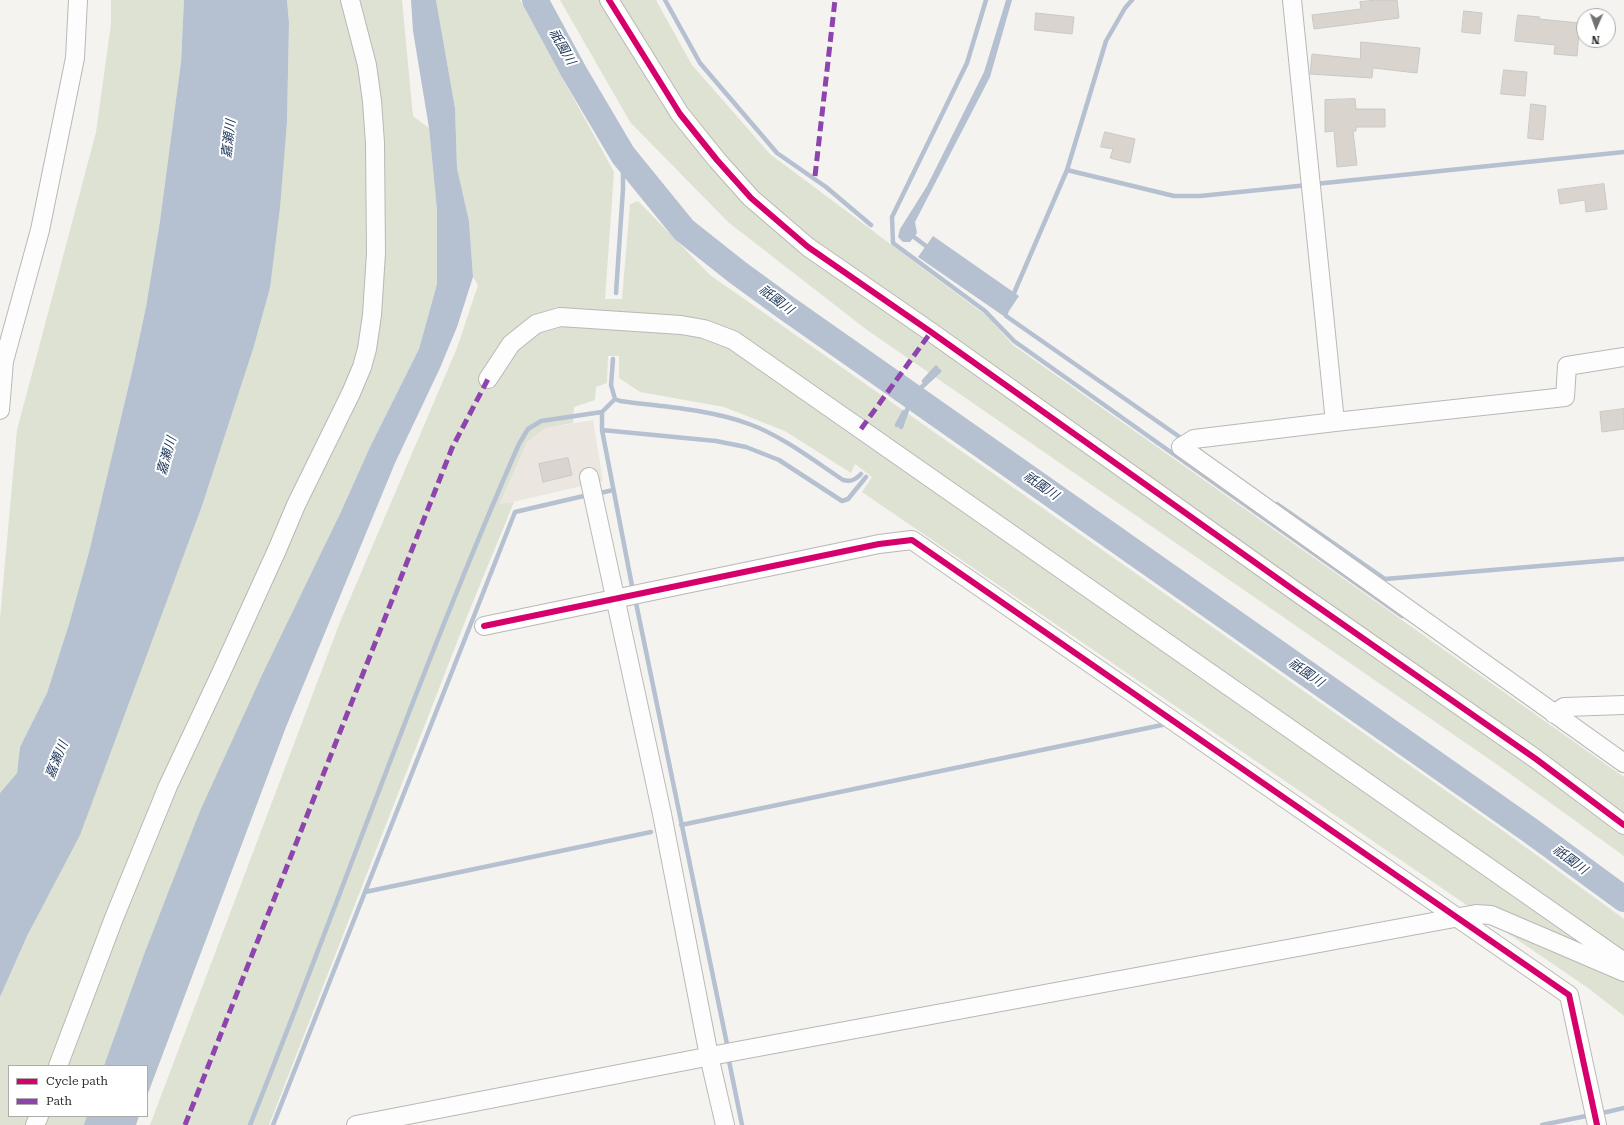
<!DOCTYPE html>
<html>
<head>
<meta charset="utf-8">
<style>
  body { margin:0 }
  #map { position:relative; width:1624px; height:1125px; overflow:hidden; background:#f5f3f0; font-family:"Roboto Serif",serif }
  canvas { display:block }
  .legend { position:absolute; left:8px; top:1065px; width:140px; height:52px; box-sizing:border-box; background:#fff; border:1px solid #acabaa; margin:0; padding:5px 7px; list-style:none; font-size:12px; color:#2f2d2b }
  .legend li { display:flex; align-items:center; gap:8px; height:20px }
  .legend b { width:20px; border:1px solid #acabaa }
  .north { position:absolute; left:1576px; top:8px; width:40px; height:40px; box-sizing:border-box; background:#fff; border:1px solid #acabaa; border-radius:50%; rotate:182deg; font-size:11px; font-weight:700; line-height:16px; text-align:center; color:#2f2d2b }
  .north::after { content:''; display:block; margin:auto; width:14px; height:18px; background:#747270; clip-path:polygon(50% 0,100% 100%,50% 72%,0 100%) }
</style>
</head>
<body>
<div id="map">
<canvas width="1624" height="1125"></canvas>
<ul class="legend">
<li><b style="height:5px;background:#d6006c"></b>Cycle path</li>
<li><b style="height:5px;background:#8e44ad"></b>Path</li>
</ul>
<div class="north">N</div>
</div>
<script>
const ctx = document.querySelector('canvas').getContext('2d');
ctx.lineJoin = 'round';
function paint(path, color) { ctx.fillStyle = color; ctx.fill(path, 'evenodd'); }
function stroke(path, color, width, dash) { ctx.strokeStyle = color; ctx.lineWidth = width; ctx.lineCap = dash ? 'butt' : 'round'; ctx.setLineDash(dash || []); ctx.stroke(path); }
function drawText(font, color, halo, rows, align = 'center') {
  ctx.font = font + ' "Roboto Serif","Noto Sans JP",serif'; ctx.lineWidth = 4; ctx.setLineDash([]); ctx.textBaseline = 'middle'; ctx.strokeStyle = halo; ctx.fillStyle = color; for (const [text, x, y, turn = 0] of rows) {
    ctx.save(); ctx.translate(x, y); ctx.rotate((+turn || 0) * Math.PI / 180); ctx.textAlign = isNaN(turn) ? turn : align; if (halo) ctx.strokeText(text, 0, 0); ctx.fillText(text, 0, 0); ctx.restore();
  }
}
const built = new Path2D(`
  M593 420 603 481 500 505 527 442 546 428Z`);
const green = new Path2D(`
  M111 0H184L181 62 160 221 146 307 134 363 89 552 69 624 47 693 20 747 17 773 0 793V618L17 430 96 132 111 24Z
  M287 0H402L413 116 429 128 437 210V284L419 349 370 447 339 516 136 1066H9V1116H119L115 1125H0V997L28 934 163 610 202 506 254 346 270 288 287 122 289 23Z
  M436 0H520L614 172 605 299H622L630 204 638 201 710 275 1502 830 1624 919V1016L1588 988 862 492 872 477 855 464 851 473 785 431 724 407 640 392 619 378V356H608L607 383 596 387 595 400 574 407 573 423 546 428 527 442 500 504 514 502 468 614 269 1125H150L340 622 457 348 478 285 473 277 469 221 457 168 455 108Z
  M560 0H656L692 65 770 154 988 317 1013 345 1624 777V856L1502 768 867 330 728 222 630 122Z`);
const water = new Path2D(`
  M184 0H287L289 23 287 122 280 207 270 288 254 346 202 506 80 835 28 934 0 997V793L17 773 20 747 47 693 69 624 89 552 134 363 146 307 160 221 181 62Z
  M411 0H436L455 108 457 168 469 221 473 277 457 327 440 368 395 463 286 727 147 1096V1066H104L145 952 200 811 263 673 339 516 370 447 419 349 437 284V210L429 128 413 31Z
  M1006 0H1012L990 77 915 222 917 233 910 242H903L898 237 900 229 927 186 984 72Z
  M933 236 1019 296 1005 317 918 257Z
  M87 1116H139L136 1125H84Z`);
const stream = new Path2D(`
  M665 0 700 63 777 153 826 187 871 225
  M986 0 967 63 892 217 893 243 985 311 1014 341 1402 616
  M1067 170 1174 196H1200L1308 185
  M1315 184 1624 152
  M910 234 930 249
  M616 293 623 189V155
  M1010 296 1014 293 1067 170 1106 41 1125 8 1132 0
  M1006 310V316L1184 440
  M613 359 611 385 615 399
  M924 381 936 368
  M615 399 620 401C663 407 708 409 749 424 782 436 813 460 843 480 851 482 855 480 861 474
  M602 412V430
  M897 425 904 412
  M901 427 912 396 939 371
  M596 494 613 490
  M1277 504 1385 579 1623 559
  M633 591 602 430 716 441 746 447 779 460 842 501 848 499 866 477
  M635 598 728 1049
  M681 825 1162 725
  M365 892 651 832
  M728 1056 742 1125
  M1598 1114 1624 1108
  M250 1125C341 898 421 667 519 444L528 429 541 421 602 412 615 399
  M273 1125 515 512 588 495
  M1542 1125 1591 1115`);
const river = new Path2D(`
  M535 0 574 72 623 155 684 230 737 272 785 307 1531 831 1624 899`);
const building = new Path2D(`
  M1378 0H1397L1399 18 1314 29 1312 15 1361 9 1360 2Z
  M1464 11 1482 13 1480 34 1462 32Z
  M1036 13 1074 17 1072 34 1035 30Z
  M1518 15 1540 17 1539 19 1580 23 1577 56 1554 54 1555 45 1515 41Z
  M1361 42 1420 48 1417 73 1373 68 1372 78 1310 74 1312 54 1360 59Z
  M1504 70 1527 72 1525 96 1501 94Z
  M1355 99 1356 109H1385V127H1356V131H1353L1357 165 1337 167 1334 131 1325 132V100Z
  M1531 104 1546 106 1543 140 1528 138Z
  M1105 132 1135 139 1130 163 1110 158 1113 149 1101 147Z
  M1604 184 1607 209 1586 212 1585 200 1560 204 1558 190Z
  M1624 409V429L1602 432 1600 412Z
  M568 458 572 475 543 482 539 464Z`);
const minor = new Path2D(`
  M609 0 680 114 717 160 751 198 808 247 931 332 1298 593 1536 759 1624 825
  M1292 0 1335 422
  M1624 357 1567 366 1565 397 1335 422 1194 439 1181 447 1624 763
  M488 379 511 344 536 324 560 317 681 325 704 329 733 340 1624 962
  M0 410 4 361 40 230 75 58 78 0
  M589 477 662 814 709 1056 725 1125
  M484 626 879 544 912 540 1569 995 1597 1125
  M1554 714 1564 707 1624 705
  M58 1066 114 918 168 786 221 673 277 550 296 505 351 393 362 367 367 349 372 315 376 253 375 143 372 101 367 65 350 0
  M35 1125 39 1116
  M356 1125 737 1051 1476 914 1491 915 1624 972`);
const quiet = new Path2D(`
  M815 176 835 0
  M861 429 931 332
  M185 1125 452 448 488 379`);
const cycleway = new Path2D(`
  M609 0 680 114 717 160 751 198 808 247 931 332 1298 593 1536 759 1624 825
  M484 626 879 544 912 540 1569 995 1597 1125`);
const waterNames = [
  ["祇園川",562,47,60],
  ["嘉瀬川",229,139,-83],
  ["祇園川",776,300,37],
  ["嘉瀬川",167,456,-74],
  ["祇園川",1041,486,35],
  ["祇園川",1306,673,35],
  ["嘉瀬川",57,760,-68],
  ["祇園川",1570,860,36]
];
paint(built, '#ebe6df');
paint(green, '#dee2d2');
paint(water, '#b5c0d0');
stroke(stream, '#b5c0d0', 4.5);
stroke(river, '#b5c0d0', 26);
paint(building, '#d9d4ce');
stroke(building, '#cac8c6', 1);
stroke(minor, '#b9b8b6', 20);
stroke(minor, '#fefdfd', 18);
stroke(quiet, '#8e44ad', 5, [10, 5]);
stroke(cycleway, '#d6006c', 6);
drawText('italic 13px', '#1a3256', '#fff', waterNames);
</script>
</body>
</html>
